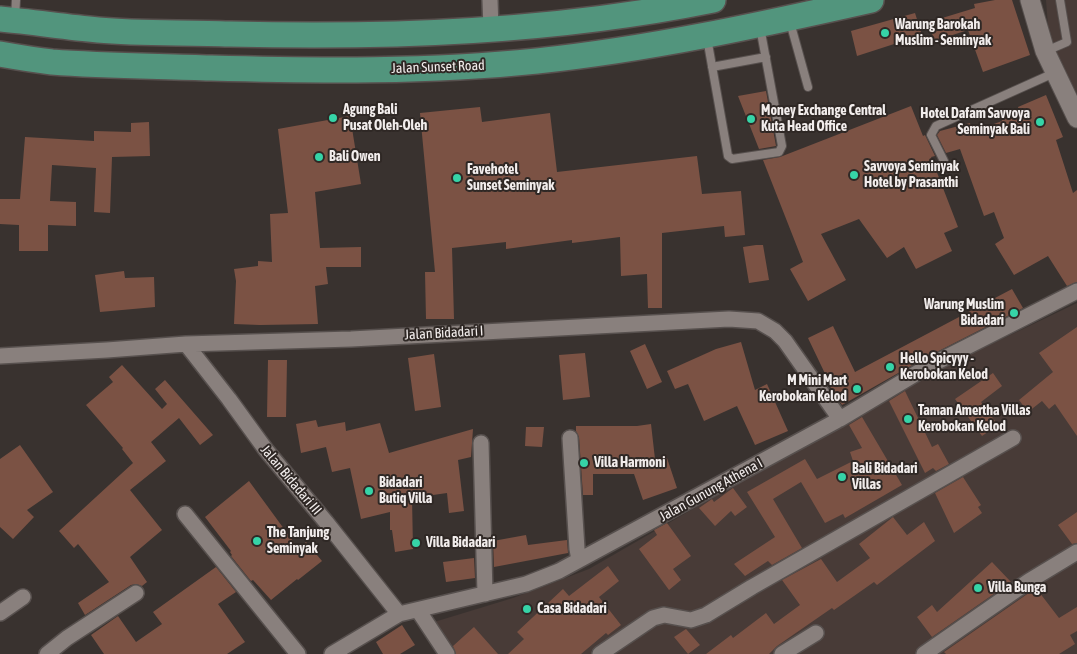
<!DOCTYPE html>
<html>
<head>
<meta charset="utf-8">
<style>
  body { margin:0 }
  canvas { display:block; background:#39322f }
</style>
</head>
<body>
<canvas width="1077" height="654"></canvas>
<script>
const ctx = document.querySelector('canvas').getContext('2d');
ctx.lineJoin = 'round';
function paint(path, color) { ctx.fillStyle = color; ctx.fill(path, 'evenodd'); }
function stroke(path, color, width, dash) { ctx.strokeStyle = color; ctx.lineWidth = width; ctx.lineCap = dash ? 'butt' : 'round'; ctx.setLineDash(dash || []); ctx.stroke(path); }
function drawText(font, color, halo, rows, align = 'center') {
  ctx.font = font + ' "Asap Condensed",sans-serif'; ctx.lineWidth = 4; ctx.setLineDash([]); ctx.textBaseline = 'middle'; ctx.strokeStyle = halo; ctx.fillStyle = color; for (const [text, x, y, turn = 0] of rows) {
    ctx.save(); ctx.translate(x, y); ctx.rotate((+turn || 0) * Math.PI / 180); ctx.textAlign = isNaN(turn) ? turn : align; if (halo) ctx.strokeText(text, 0, 0); ctx.fillText(text, 0, 0); ctx.restore();
  }
}
const built = new Path2D(`
  M1046 0H1077V126L1050 52Z
  M1077 303V654H455L431 623 513 598 589 569 804 445 948 365Z`);
const building = new Path2D(`
  M995 0H1012L1030 55 983 72 968 30 934 41 929 22 975 8 974 4Z
  M915 13 922 35 857 56 851 31Z
  M766 91 776 146 759 149 738 96Z
  M1046 95 1063 137 1056 140 1073 193 1077 190V282L1067 286 1048 256 1014 275 995 244 1004 238 994 212 984 216 960 149 946 153 937 135 940 131 970 123 972 132 1002 121 1001 118 1019 111 1018 107Z
  M911 106 923 136 925 135 935 156 931 157 958 227 944 233 952 251 916 269 904 247 887 258 859 219 821 234 846 280 808 301 790 269 803 262 763 160 780 157Z
  M480 107 482 122 550 113 557 172 697 156 702 194 741 191 745 235 725 237 724 226 662 233V308H648L647 274 621 276 620 237 572 243V240L506 249V242L452 248 454 319H426L425 272H435L420 113Z
  M350 116 361 184 315 192 320 248 361 247V267H326L328 284 315 286 318 324 260 325 234 324 236 281 234 269 258 266V261L272 262 270 214 288 213 278 129Z
  M149 122 150 156 112 157 110 213 94 212 96 168 52 165 50 201 76 202V226L48 225V251H19V225L0 224V199H20L25 137 94 141V131L131 132V123Z
  M756 245H763L769 280 749 283 743 247Z
  M124 271 125 278 154 277 155 307 100 312 95 275Z
  M1012 289 1023 308 923 359 842 405 829 385 830 384 808 338 833 326 855 372Z
  M1077 327V436L1055 404 1049 409 1042 401 1028 412 1019 400 1053 372 1039 353Z
  M741 342 755 390 767 384 788 431 755 445 737 406 704 421 688 384 675 389 667 371 716 349Z
  M645 344 662 382 647 389 630 351Z
  M585 353 590 397 563 400 559 355Z
  M434 354 441 407 415 411 408 358Z
  M268 360H287L286 417H267Z
  M122 365 162 409 167 404 155 389 165 380 213 435 200 445 179 418 151 442 166 461 130 490 162 530 130 557 147 582 142 586 136 584 131 585 85 615 78 603 109 582 78 544 74 548 59 531 133 463 122 449 123 448 86 405 113 382 109 377Z
  M993 373 1002 386 981 402 998 425 982 436 955 399Z
  M905 391 932 447 938 444 949 464 936 471 933 468 925 473 889 401Z
  M862 417 902 485 845 518 843 514 825 523 801 482 773 499 802 548 772 565 768 561 745 576 734 564 775 537 747 492 805 459 817 479 853 461 850 452 862 448 849 425Z
  M316 420 318 427 345 422 346 431 380 423 389 453 473 429 471 457 458 460 464 511 449 513 447 493 412 498 413 549 395 552 392 530H390V512L361 519 350 468 332 472 326 447 301 453 296 424Z
  M651 424 655 459 666 455 677 488 643 500 634 474H593V495H583L579 437 576 431V426H637Z
  M526 427H544L542 447 525 446Z
  M20 445 53 492 27 510 34 517 13 539 0 527V459Z
  M963 477 981 505 978 507 982 513 954 533 935 493Z
  M249 481 298 548 306 542 322 561 298 580 297 579 271 600 253 580 251 581 231 556 232 555 230 552 231 551 205 517Z
  M733 488 747 507 735 516 731 511 715 526 699 508 712 499 714 502Z
  M1077 512V543L1072 544 1058 525Z
  M893 517 907 535 924 522 935 541 877 585 874 582 834 610 832 608 777 646 769 654H706L731 635 733 638 766 613 774 624 800 605 782 580 821 559 837 582 870 558 859 544Z
  M667 523 691 556 673 569 681 580 669 590 639 549 657 535 654 530Z
  M526 535 528 545 567 540 568 553 494 567 493 541Z
  M474 558 475 578 446 582 443 562Z
  M992 562 1011 582 932 637 917 617 932 605 937 612Z
  M608 566 619 581 599 597 621 625 608 635 606 633 581 654H508L524 639 517 632 563 589 569 596Z
  M216 567 236 592 218 604 245 642 227 654H104L91 635 118 616 136 642 162 624 153 612Z
  M1036 588 1059 618 1077 607V631L1070 635 1075 644 1059 654H946L944 652Z
  M402 625 415 645 400 654H383L376 642Z
  M474 627 498 654H456L453 646Z
  M686 629 700 645 688 654 674 637Z`);
const service = new Path2D(`
  M15 18 16 0
  M790 22 808 87
  M707 38 728 156 732 159 779 152 782 146 760 27
  M1046 51 1067 42 1060 0
  M712 67 766 57
  M944 161 931 135 936 126 1054 73`);
const minor = new Path2D(`
  M490 0 491 29
  M186 344 229 399 266 450 326 522 399 614
  M0 356 107 350 186 344 351 339 729 319 758 321 775 331 785 341 840 419
  M570 438 577 549 579 560
  M481 443 485 594
  M185 514 298 654
  M418 610 447 654
  M0 613 23 597
  M47 654 67 638 136 593
  M332 654 399 614 526 584 559 571 840 419 927 367 1077 291
  M600 654 653 618 664 615 691 620 706 615 752 587 1013 438
  M782 654 816 633
  M924 654 1029 581 1077 552`);
const tertiary = new Path2D(`
  M1030 0 1045 51 1077 118`);
const trunk = new Path2D(`
  M0 19C33 22 65 27 98 30 142 34 186 32 230 34 391 38 555 32 713 0
  M0 54C17 57 35 60 52 62 105 66 158 66 211 68 319 71 429 72 537 61 650 49 760 25 871 0`);
const markers = [
  [885,33,5,"#36d4a7"],
  [333,118,5,"#36d4a7"],
  [751,119,5,"#36d4a7"],
  [1040,122,5,"#36d4a7"],
  [319,157,5,"#36d4a7"],
  [854,175,5,"#36d4a7"],
  [457,178,5,"#36d4a7"],
  [1014,313,5,"#36d4a7"],
  [890,367,5,"#36d4a7"],
  [857,389,5,"#36d4a7"],
  [908,419,5,"#36d4a7"],
  [584,463,5,"#36d4a7"],
  [842,477,5,"#36d4a7"],
  [369,491,5,"#36d4a7"],
  [257,541,5,"#36d4a7"],
  [416,543,5,"#36d4a7"],
  [978,588,5,"#36d4a7"],
  [527,609,5,"#36d4a7"]
];
const poiNames = [
  ["Warung Barokah",895,25],
  ["Muslim - Seminyak",895,41],
  ["Agung Bali",343,110],
  ["Pusat Oleh-Oleh",343,126],
  ["Money Exchange Central",761,111],
  ["Kuta Head Office",761,127],
  ["Hotel Dafam Savvoya",1030,114,"right"],
  ["Seminyak Bali",1030,130,"right"],
  ["Bali Owen",329,157],
  ["Savvoya Seminyak",864,167],
  ["Hotel by Prasanthi",864,183],
  ["Favehotel",467,170],
  ["Sunset Seminyak",467,186],
  ["Warung Muslim",1004,305,"right"],
  ["Bidadari",1004,321,"right"],
  ["Hello Spicyyy -",900,359],
  ["Kerobokan Kelod",900,375],
  ["M Mini Mart",847,381,"right"],
  ["Kerobokan Kelod",847,397,"right"],
  ["Taman Amertha Villas",918,411],
  ["Kerobokan Kelod",918,427],
  ["Villa Harmoni",594,463],
  ["Bali Bidadari",852,469],
  ["Villas",852,485],
  ["Bidadari",379,483],
  ["Butiq Villa",379,499],
  ["The Tanjung",267,533],
  ["Seminyak",267,549],
  ["Villa Bidadari",426,543],
  ["Villa Bunga",988,588],
  ["Casa Bidadari",537,609]
];
const streetNames = [
  ["Jalan Sunset Road",438,67,-2],
  ["Jalan Bidadari I",444,333,-3],
  ["Jalan Bidadari III",291,480,50],
  ["Jalan Gunung Athena I",711,490,-29]
];
paint(built, '#483b37');
paint(building, '#7b5244');
stroke(service, '#57504e', 10);
stroke(minor, '#57504e', 18);
stroke(tertiary, '#57504e', 21);
stroke(trunk, '#57504e', 28);
stroke(service, '#89807d', 8);
stroke(minor, '#89807d', 15);
stroke(tertiary, '#89807d', 19);
stroke(trunk, '#52957d', 25);
for (const [x, y, r, color] of markers) { const dot = new Path2D(); dot.arc(x, y, r, 0, 2 * Math.PI); ctx.fillStyle = color; ctx.fill(dot); stroke(dot, '#2f2825', 2); }
drawText('bold 14px', '#f2edec', '#2f2825', poiNames, 'left');
drawText('14px', '#f2edec', '#2f2825', streetNames);
</script>
</body>
</html>
